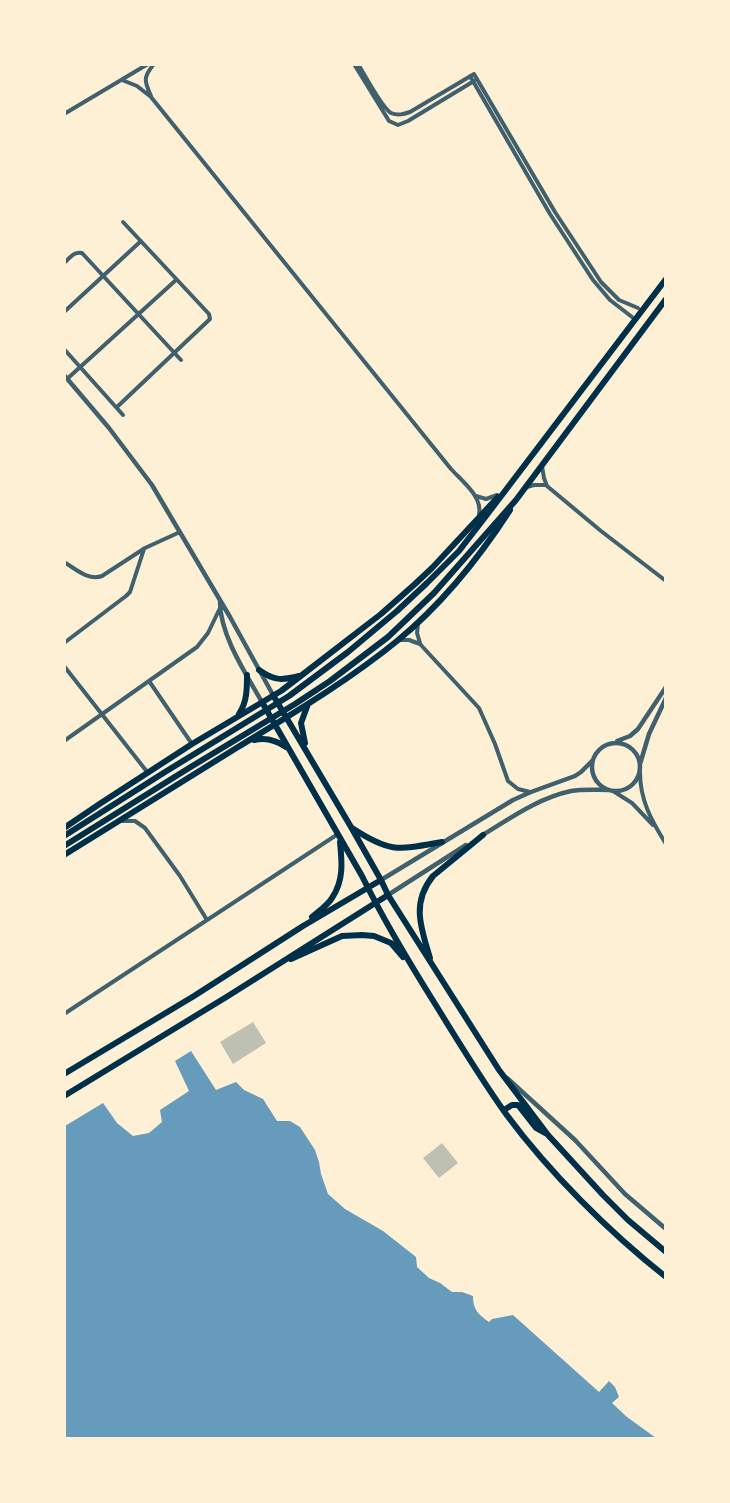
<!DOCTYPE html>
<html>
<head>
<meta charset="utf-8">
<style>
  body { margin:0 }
  #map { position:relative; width:730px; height:1503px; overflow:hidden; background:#fdf0d5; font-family:"DM Sans",sans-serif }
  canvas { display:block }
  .frame { position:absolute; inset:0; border:66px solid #fdf0d5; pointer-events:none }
</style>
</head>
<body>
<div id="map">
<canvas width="730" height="1503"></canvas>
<div class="frame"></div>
</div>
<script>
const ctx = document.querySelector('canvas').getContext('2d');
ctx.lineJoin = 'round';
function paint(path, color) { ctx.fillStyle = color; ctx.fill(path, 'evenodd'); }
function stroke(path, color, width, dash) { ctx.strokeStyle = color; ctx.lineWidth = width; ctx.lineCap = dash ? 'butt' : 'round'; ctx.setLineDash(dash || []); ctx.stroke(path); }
const water = new Path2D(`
  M191 1051 216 1090 236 1082 244 1090 263 1099 277 1121H290L300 1127 315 1150 319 1162 321 1174 328 1194 345 1209 383 1231 416 1257 417 1267 429 1278 440 1283 452 1292H462L473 1296C473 1310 478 1314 489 1322L492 1319 513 1315 599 1392 609 1381 615 1387 619 1397 612 1403 627 1417 656 1438H65V1126L103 1103 117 1123 133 1136 149 1133 162 1122 160 1110 189 1091 175 1061Z`);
const building = new Path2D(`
  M253 1022 266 1043 233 1064 220 1042Z
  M442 1143 458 1163 439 1178 423 1158Z`);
const minor = new Path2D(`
  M354 64 389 121 398 125 408 121 474 81
  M358 64C365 75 382 108 391 113 398 116 404 114 410 112L474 74 555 212 601 282 619 300 638 308
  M470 76 550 214 593 280 610 300 632 317
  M122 80 137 86 151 97 451 469C463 482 483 497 479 515
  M151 96C144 81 143 77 154 64
  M64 114 148 64
  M64 263C70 258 74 251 82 253L181 360
  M64 312 141 241
  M64 349 123 415
  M67 379 176 280
  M117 407 210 319 209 314 123 222
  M542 466 544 478 547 486 601 531 666 581
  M527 487 534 485H546
  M476 496 486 499 497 495
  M64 562C76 569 88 581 102 576L145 548 180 532
  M418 624 417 633 420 643
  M400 640H409L420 644 479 708 495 744 508 781 518 789 530 792
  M64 643 126 596 130 592 144 549
  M64 666 148 773
  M149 681 192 744
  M64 741 197 647 208 633 220 608
  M640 772C640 800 651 820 666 844
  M613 791 632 803 653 825
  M122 821H135L145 828 180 876 207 920
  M64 1014 338 834`);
const tertiary = new Path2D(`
  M64 375 109 428 152 485 230 617 273 695
  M220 602C220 635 246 674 262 702
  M617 741 630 736 638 729 666 687
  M592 767a24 24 0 1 1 48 0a24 24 0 1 1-48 0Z
  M640 764 649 734 666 698
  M481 836C509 819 538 798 571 791 583 789 596 790 609 790
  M381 880 513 800 531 792 575 776 581 772 593 760
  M388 895 466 845
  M507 1078 575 1140 625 1194 666 1229`);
const primary = new Path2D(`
  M259 670C273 680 281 681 299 676
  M273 695 351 827 381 880 388 895 499 1070 548 1135 603 1195 628 1220 666 1252
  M262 702 362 876C384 921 410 964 437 1007 459 1043 481 1079 506 1114 549 1172 609 1232 666 1277
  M239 714C247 702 247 689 247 675
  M254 740C266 737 276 740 286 747
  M305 743 301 723 308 704
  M64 828 101 803 192 744 281 691 302 675 381 614 415 584 432 568 498 497
  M352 828C390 853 398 850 442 842
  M64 855C122 819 180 783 238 747 292 714 348 681 397 641 441 605 479 558 510 510
  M312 917C319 911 328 905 332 898 344 880 342 862 340 842
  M430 958C421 928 411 903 433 876L483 835
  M291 959 342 936 362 935 374 936 391 943 403 957
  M64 1074 194 996 303 926 381 880
  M64 1096 228 996 388 895
  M504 1110 512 1105H518L536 1128 545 1133`);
const trunk = new Path2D(`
  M64 836 165 772 289 696 348 652 397 611 427 583 459 551 486 516 666 279
  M64 846 189 768 295 704 330 681 388 637 434 593 516 500 666 299`);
paint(water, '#669bbc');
paint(building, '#bec0b2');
stroke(minor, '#3f606c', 4);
stroke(tertiary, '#3f606c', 4.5);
stroke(primary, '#003049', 6);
stroke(trunk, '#003049', 6);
</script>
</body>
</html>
